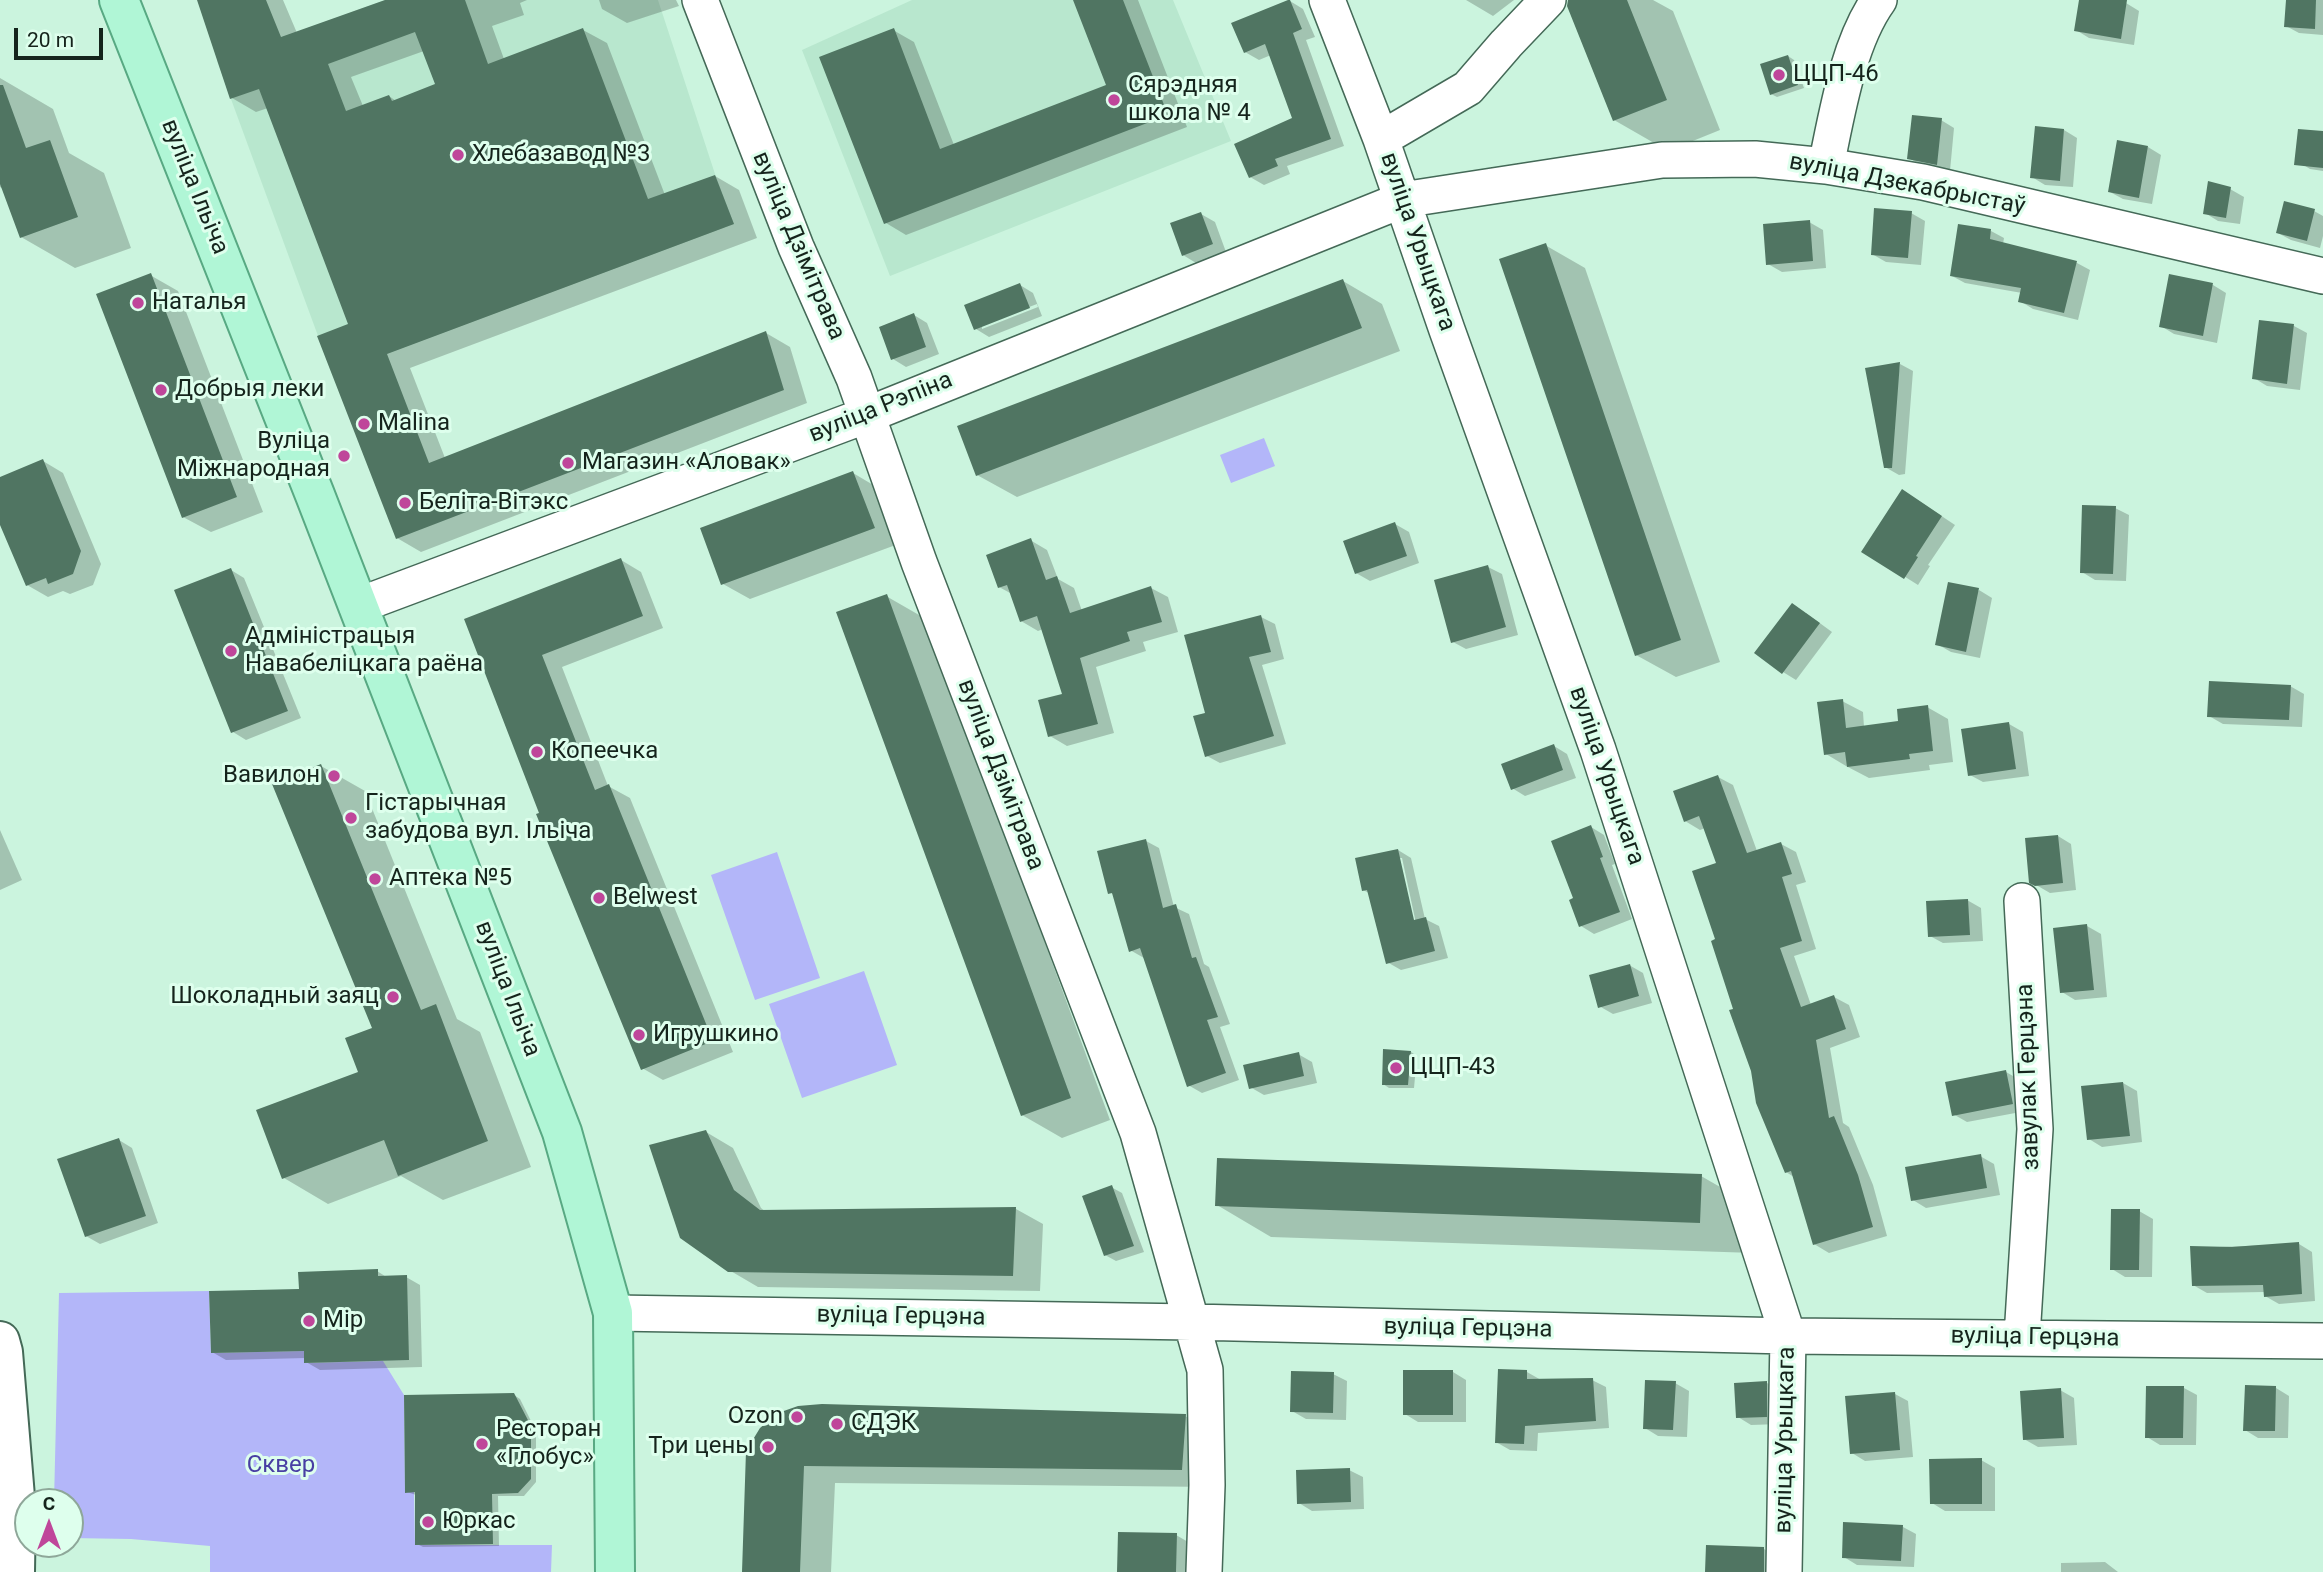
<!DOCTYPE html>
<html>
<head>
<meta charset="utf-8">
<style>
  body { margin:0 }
  #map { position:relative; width:2323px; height:1572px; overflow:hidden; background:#cbf4de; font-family:Roboto,sans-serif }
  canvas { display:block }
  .north { position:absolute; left:14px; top:1488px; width:70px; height:70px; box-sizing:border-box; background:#deffed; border:2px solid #8ea799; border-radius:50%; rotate:0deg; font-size:19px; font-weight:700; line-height:28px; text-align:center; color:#15241c }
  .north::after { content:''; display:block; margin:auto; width:24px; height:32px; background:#bf469a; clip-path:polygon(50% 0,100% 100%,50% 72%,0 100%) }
  .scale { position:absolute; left:14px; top:28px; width:89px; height:32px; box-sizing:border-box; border:4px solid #15241c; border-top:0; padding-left:9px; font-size:21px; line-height:24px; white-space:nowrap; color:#15241c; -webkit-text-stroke:5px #deffed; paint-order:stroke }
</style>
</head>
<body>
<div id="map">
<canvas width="2323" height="1572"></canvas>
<div class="north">С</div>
<div class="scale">20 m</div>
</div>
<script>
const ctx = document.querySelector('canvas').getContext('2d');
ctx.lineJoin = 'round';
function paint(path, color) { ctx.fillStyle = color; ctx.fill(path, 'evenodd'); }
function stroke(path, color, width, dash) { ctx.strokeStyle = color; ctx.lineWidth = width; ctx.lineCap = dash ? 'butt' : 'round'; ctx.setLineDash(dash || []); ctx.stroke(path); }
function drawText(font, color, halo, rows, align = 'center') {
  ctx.font = font + ' Roboto,sans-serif'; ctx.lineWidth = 6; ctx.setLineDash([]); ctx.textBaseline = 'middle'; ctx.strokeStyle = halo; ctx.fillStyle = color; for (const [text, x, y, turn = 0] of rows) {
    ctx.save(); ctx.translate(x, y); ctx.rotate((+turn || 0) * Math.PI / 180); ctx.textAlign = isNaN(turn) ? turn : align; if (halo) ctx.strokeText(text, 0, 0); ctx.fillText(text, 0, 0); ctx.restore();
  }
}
const built = new Path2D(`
  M385 0H658L715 174 734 224 332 374 217 61Z
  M912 0H1173L1231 141 890 276 802 50Z`);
const green = new Path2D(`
  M1264 438 1275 466 1231 483 1220 455Z
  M777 852 820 978 755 1000 711 875Z
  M864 971 897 1065 802 1098 769 1004Z
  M209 1291 211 1353 304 1351 305 1363 383 1361 404 1395 405 1492H414L415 1545H552L551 1572H210V1546L131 1539 70 1538V1502H54L59 1293Z`);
const shadow = new Path2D(`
  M199 0H283L297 33 390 0H527L520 3 524 15 492 26 504 59 583 30 607 43 665 195 715 176 739 190 757 238 410 368 445 458 766 333 790 347 807 403 421 552 397 538 350 326 268 108 256 112 232 98ZM424 51 437 85 396 101 389 96 363 106 351 77Z
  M599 0H676L679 6 627 23 602 9Z
  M1075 0H1138L1187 127 906 235 886 223 893 30 914 42 954 145 1108 86Z
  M1466 0H1514L1493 16Z
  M1569 0H1653L1673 11 1720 130 1668 151 1614 120Z
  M2081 0 2126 3 2139 11 2134 45 2089 38 2076 30Z
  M2287 0H2323V35L2299 33 2286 26Z
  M1290 1 1303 9 1315 37 1306 40 1344 146 1287 166 1290 174 1264 185 1250 177 1294 119 1271 55 1259 60 1245 52Z
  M1788 56 1794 60 1804 88 1777 97 1771 94Z
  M0 78 53 109 69 153 104 173 131 248 75 268 21 237 4 189 0 187Z
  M1941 120 1954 128 1950 171 1922 166 1909 158Z
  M2036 127 2064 130 2077 138 2073 187 2045 185 2032 177Z
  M2323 134V171L2310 169 2297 161Z
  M2148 147 2161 155 2152 204 2123 199 2110 192Z
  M2230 189 2244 197 2240 224 2218 221 2205 213Z
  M2314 211 2323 216V236L2320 248 2291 240 2278 233Z
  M1911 213 1925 221 1921 265 1886 262 1872 254Z
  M1201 214 1215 222 1226 252 1196 263 1183 255Z
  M1809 222 1823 230 1826 268 1782 272 1768 264Z
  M1991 231 2004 238 2003 244 2077 263 2090 270 2078 320 2033 309 2020 301 2022 293 1965 283 1952 276Z
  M1545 245 1585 268 1720 662 1676 677 1636 655Z
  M150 275 178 291 263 512 211 532 183 517Z
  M2170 277 2213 285 2226 293 2217 343 2174 334 2161 326Z
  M1343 281 1382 304 1400 351 1017 497 977 475Z
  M1020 285 1033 293 1042 316 989 337 976 329ZM1037 304 1038 307 982 329V325Z
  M914 315 927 323 939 354 906 367 893 359Z
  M2260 322 2294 326 2307 333 2300 390 2267 386 2254 378Z
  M1900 364 1913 371 1905 474 1899 475 1885 467Z
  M43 461 63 473 101 564 93 585 70 594 63 591 48 597 27 585 0 520V479Z
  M853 473 880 489 901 543 750 599 723 584Z
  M1916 499 1955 525 1928 565 1930 566 1918 585 1864 551Z
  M2115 508 2129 515 2126 581 2095 580 2082 572Z
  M1395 524 1409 532 1419 563 1370 581 1356 573Z
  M1030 540 1047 550 1058 579 1074 588 1082 611 1151 588 1168 597 1178 632 1143 642 1146 651 1096 667 1114 733 1067 746 1050 736 1064 695 1043 629 1038 631 1021 621 1012 594 999 587Z
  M621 560 641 572 663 628 562 667 608 786 630 798 733 1052 663 1080 642 1068 466 620Z
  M1488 567 1502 574 1518 635 1466 649 1453 642Z
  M231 570 244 578 301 718 246 740 233 732Z
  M1979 590 1992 598 1980 658 1951 652 1937 644Z
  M886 596 926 619 1110 1120 1062 1138 1022 1115Z
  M1806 613 1832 632 1796 680 1783 672Z
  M1261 617 1275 624 1284 659 1262 665 1286 744 1220 763 1207 756V714Z
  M2290 686 2304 694 2302 727 2223 724 2209 716Z
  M1842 701 1863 712 1864 727 1900 723 1927 707 1948 719 1953 762 1929 765 1930 770 1869 778 1846 766 1826 754Z
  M2009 724 2023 732 2029 776 1983 782 1970 775Z
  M1554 746 1567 754 1576 778 1525 796 1512 788Z
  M321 766 365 791 457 1019 480 1032 531 1167 443 1200 401 1176 328 1204 284 1178 360 1073 374 1029Z
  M1718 777 1733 785 1757 851 1781 844 1796 852 1806 882 1796 885 1816 949 1794 956 1811 1005 1834 997 1849 1005 1860 1037 1830 1048 1843 1123 1849 1127 1873 1185 1887 1236 1829 1253 1814 1244 1794 1177 1786 1172 1752 1071 1718 941 1719 864 1705 828 1700 830 1685 821Z
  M1591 827 1604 835 1615 864 1612 865 1632 919 1594 934 1581 926Z
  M0 830 22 880 0 890Z
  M2058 836 2071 844 2076 890 2050 893 2031 882Z
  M1146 841 1159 848 1174 907 1189 914 1204 964 1209 967 1230 1024 1220 1027 1239 1080 1202 1093 1188 1085 1144 958 1130 950 1114 895 1110 892Z
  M1398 850 1411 858 1425 919 1439 926 1448 958 1401 970 1387 962 1369 893 1363 890ZM1398 858H1402L1417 928 1414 929Z
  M1967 900 1981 908 1983 941 1943 943 1930 936Z
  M2087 926 2101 934 2107 997 2075 1000 2062 992Z
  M1629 965 1643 973 1652 1003 1613 1014 1599 1006Z
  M1411 1052 1417 1056 1414 1088H1389L1383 1084Z
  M1298 1054 1312 1062 1317 1083 1264 1095 1250 1087Z
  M2006 1072 2020 1080 2026 1111 1967 1122 1953 1114Z
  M2123 1083 2137 1091 2142 1142 2102 1147 2089 1139Z
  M706 1132 733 1148 761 1208 766 1212 1016 1209 1043 1224 1040 1291 758 1287 729 1270Z
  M119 1140 132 1148 158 1223 100 1244 86 1236Z
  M1980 1156 1994 1164 2000 1195 1926 1208 1913 1200Z
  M1701 1176 1755 1207 1754 1253 1271 1237 1217 1205Z
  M1111 1187 1122 1193 1144 1252 1116 1261 1105 1255Z
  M2139 1211 2153 1219 2152 1277H2125L2112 1269Z
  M2299 1244 2312 1252 2315 1301 2279 1304 2265 1296V1292L2207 1293 2193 1285 2192 1248Z
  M377 1271 388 1278 406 1277 420 1285 422 1367 320 1370 306 1362V1358L226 1360 212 1352 301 1291Z
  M1453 1372 1466 1380V1422H1418L1405 1414Z
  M1527 1372 1541 1380H1592L1606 1387 1609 1428 1538 1433 1537 1451 1510 1450 1496 1442Z
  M1333 1374 1347 1381 1346 1420 1306 1419 1292 1411Z
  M1675 1383 1689 1391 1687 1437 1658 1436 1645 1428Z
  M1767 1383 1780 1390V1424L1751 1425 1738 1417Z
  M2184 1388 2197 1395 2196 1445H2160L2147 1437Z
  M2276 1388 2289 1396 2288 1438H2258L2245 1430Z
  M2060 1390 2074 1398 2077 1445 2038 1447 2024 1439Z
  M1895 1394 1908 1401 1913 1457 1865 1461 1852 1453Z
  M514 1395 520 1399 536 1431V1482L524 1496H498L499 1546 423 1547 417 1544 416 1495 407 1492Z
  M1185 1416 1216 1434 1213 1487 835 1483 831 1572H744L748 1451Z
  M1981 1460 1995 1468V1511H1945L1932 1503Z
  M1349 1470 1363 1477 1364 1509 1312 1511 1299 1503Z
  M1903 1527 1916 1534 1914 1567 1857 1565 1844 1557Z
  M1176 1535 1216 1558 1215 1572H1119Z
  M1764 1549 1777 1557V1572H1707Z
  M2105 1562 2118 1572H2061V1563Z`);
const building = new Path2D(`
  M197 0H266L281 37 385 0H465L488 64 583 28 648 199 715 175 734 224 387 354 429 463 766 331 784 390 396 539 317 336 348 324 259 89 230 99ZM415 32 435 84 392 101 389 95 346 111 328 64Z
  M1073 0H1123L1168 115 884 224 819 57 894 28 940 149 1106 85Z
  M1288 0H1290L1302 29 1293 33 1331 139 1275 159 1278 166 1249 178 1234 144 1292 118 1265 44 1244 53 1231 23Z
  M1568 0H1627L1667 100 1613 121 1567 6Z
  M2079 0H2127L2121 39 2074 31Z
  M2286 0H2316L2315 29 2284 27Z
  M1788 55 1798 85 1770 95 1760 64Z
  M0 85H3L26 148 50 140 78 217 20 238 0 184Z
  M1912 115 1942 118 1937 165 1907 159Z
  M2035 126 2064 129 2060 181 2030 178Z
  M2298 129 2323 131V168L2294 165Z
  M2117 140 2148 146 2139 198 2108 192Z
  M2208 181 2231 187 2226 218 2203 214Z
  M2284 201 2315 209 2307 241 2276 233Z
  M1874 208 1912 211 1908 258 1871 255Z
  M1201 212 1213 244 1182 256 1170 223Z
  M1810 220 1813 261 1766 265 1763 224Z
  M1958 224 1991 229 1990 239 2077 261 2064 313 2018 302 2021 288 1950 276Z
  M1546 243 1681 640 1635 656 1499 259Z
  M151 273 237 497 182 518 96 294Z
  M2169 274 2213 283 2203 336 2159 327Z
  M1343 279 1362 328 976 476 957 426Z
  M1020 283 1030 308 974 330 964 305Z
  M914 313 926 347 891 360 879 327Z
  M2259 320 2294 324 2287 384 2252 379Z
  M1900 362 1892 468H1884L1865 368Z
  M43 459 81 551 73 574 48 584 46 578 26 586 0 525V477Z
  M853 471 875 528 721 585 700 528Z
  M1902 489 1942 516 1916 556 1918 557 1904 579 1861 552Z
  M2082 505 2116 506 2113 574 2080 573Z
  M1395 522 1407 556 1355 574 1343 541Z
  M1031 538 1046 580 1057 576 1070 613 1151 586 1162 622 1127 632 1130 641 1080 658 1098 724 1048 737 1038 700 1062 694 1037 616 1020 622 1007 585 998 588 986 555Z
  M621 558 643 616 542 655 595 790 609 784 713 1041 641 1070 536 814 539 813 464 619Z
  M1488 565 1506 627 1451 643 1434 580Z
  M231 568 288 711 231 733 174 590Z
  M1948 582 1979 588 1966 652 1935 645Z
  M887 594 1071 1098 1021 1116 836 612Z
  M1792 603 1820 623 1782 674 1754 653Z
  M1261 615 1271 652 1249 657 1274 736 1205 757 1193 716 1205 713 1184 635Z
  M2209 681 2291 685 2289 720 2207 717Z
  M1843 699 1846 728 1898 721 1897 709 1928 705 1933 751 1909 754 1910 759 1847 767 1845 752 1824 755 1817 702Z
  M2009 722 2016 769 1968 776 1961 729Z
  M1554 744 1563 770 1511 790 1501 764Z
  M321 764 421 1010 436 1004 488 1141 398 1176 384 1140 282 1179 256 1110 358 1072 345 1038 372 1028 272 784Z
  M1718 775 1747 853 1781 842 1792 874 1782 877 1802 941 1780 948 1801 1007 1834 995 1846 1029 1816 1040 1829 1118 1834 1116 1858 1175 1873 1227 1813 1245 1791 1171 1785 1173 1756 1103 1751 1071 1729 1010 1733 1009 1711 941 1715 939 1692 871 1716 863 1699 816 1684 822 1673 791Z
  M1591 825 1603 857 1600 858 1620 912 1579 927 1569 900 1573 898 1551 841Z
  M2058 835 2063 883 2035 886 2029 883 2025 838Z
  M1146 839 1163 908 1176 904 1192 958 1196 957 1218 1017 1207 1020 1226 1073 1187 1087 1140 948 1129 952 1112 893 1108 894 1097 851Z
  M1398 849 1414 920 1426 917 1435 951 1386 964 1367 890 1362 891 1355 858Z
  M1968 899 1970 935 1928 937 1926 901Z
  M2087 924 2094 990 2060 993 2053 928Z
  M1630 964 1639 996 1598 1008 1589 975Z
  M1383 1049 1411 1051 1408 1085H1382Z
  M1299 1052 1304 1076 1249 1089 1243 1065Z
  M2006 1070 2013 1104 1952 1116 1945 1082Z
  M2123 1082 2130 1136 2087 1140 2081 1086Z
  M706 1130 734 1190 760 1210 1016 1207 1013 1276 728 1272 680 1238 649 1145Z
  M119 1138 146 1216 85 1237 57 1159Z
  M1981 1154 1987 1188 1911 1201 1905 1167Z
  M1217 1158 1702 1174 1700 1223 1215 1206Z
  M1112 1185 1134 1246 1104 1256 1082 1196Z
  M2111 1209H2140L2139 1270H2110Z
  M2299 1242 2302 1294 2264 1297 2263 1285 2192 1286 2190 1246 2232 1247Z
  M378 1269V1276L407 1275 409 1360 304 1363V1351L211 1353 209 1291 299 1289 298 1272Z
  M1498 1369 1527 1370V1379L1593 1378 1596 1421 1525 1426 1524 1444 1495 1443Z
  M1403 1370H1453V1415H1403Z
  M1291 1371 1334 1372 1333 1413 1290 1412Z
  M1645 1380 1676 1381 1673 1430 1643 1429Z
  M1767 1381V1417L1736 1418 1734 1383Z
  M2245 1385 2276 1386 2275 1431H2243Z
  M2146 1386H2184L2183 1438H2145Z
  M2061 1388 2064 1438 2023 1440 2020 1391Z
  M1895 1392 1900 1450 1850 1454 1845 1396Z
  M514 1393 531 1426V1479L518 1493 492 1494 493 1544 415 1545V1492L405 1493 404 1395Z
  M822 1404 1186 1414 1182 1470 804 1466 800 1572H742L746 1451 760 1428 778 1413 798 1406Z
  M1982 1458V1504H1930L1929 1459Z
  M1350 1468 1351 1502 1297 1504 1296 1470Z
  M1843 1522 1903 1525 1901 1561 1842 1558Z
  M1118 1532 1177 1533 1176 1572H1117Z
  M1706 1545 1764 1547V1572H1705Z`);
const street = new Path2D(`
  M700 0 796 247 854 378 919 562 1138 1133 1205 1370 1207 1485 1204 1572
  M1327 0 1381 139 1447 330 1598 750 1788 1336 1784 1572
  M1381 139 1468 88 1506 44 1548 0
  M1826 166C1837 114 1848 43 1879 0
  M357 606 867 415 1402 200 1662 160 1755 159 1826 166 1923 182 2323 276
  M2022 901 2035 1129 2022 1337
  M613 1313 1192 1322 1788 1336 2323 1341`);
const secondary = new Path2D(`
  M0 1341 3 1352 16 1509 15 1572`);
const primary = new Path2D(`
  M119 0 315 495 562 1132 613 1313 615 1572`);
const markers = [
  [1779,75,7,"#bf469a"],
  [1114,100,7,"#bf469a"],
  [458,155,7,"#bf469a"],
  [138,303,7,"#bf469a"],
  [161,390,7,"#bf469a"],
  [364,424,7,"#bf469a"],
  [344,456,7,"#bf469a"],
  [568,463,7,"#bf469a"],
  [405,503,7,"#bf469a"],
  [231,651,7,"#bf469a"],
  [537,752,7,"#bf469a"],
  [334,776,7,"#bf469a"],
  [351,818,7,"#bf469a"],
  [375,879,7,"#bf469a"],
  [599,898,7,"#bf469a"],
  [393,997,7,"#bf469a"],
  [639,1035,7,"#bf469a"],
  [1396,1068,7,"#bf469a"],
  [309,1321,7,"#bf469a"],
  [797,1417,7,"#bf469a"],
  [837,1424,7,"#bf469a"],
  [482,1444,7,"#bf469a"],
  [768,1447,7,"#bf469a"],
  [428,1522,7,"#bf469a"]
];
const poiNames = [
  ["ЦЦП-46",1793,75],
  ["Сярэдняя",1128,86],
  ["школа № 4",1128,114],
  ["Хлебазавод №3",472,155],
  ["Наталья",152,303],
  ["Добрыя леки",175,390],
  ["Malina",378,424],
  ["Вуліца",330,442,"right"],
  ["Міжнародная",330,470,"right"],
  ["Магазин «Аловак»",582,463],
  ["Беліта-Вітэкс",419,503],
  ["Адміністрацыя",245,637],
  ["Навабеліцкага раёна",245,665],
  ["Копеечка",551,752],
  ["Вавилон",320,776,"right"],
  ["Гістарычная",365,804],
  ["забудова вул. Ільіча",365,832],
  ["Аптека №5",389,879],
  ["Belwest",613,898],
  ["Шоколадный заяц",379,997,"right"],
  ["Игрушкино",653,1035],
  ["ЦЦП-43",1410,1068],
  ["Мір",323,1321],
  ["Ozon",783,1417,"right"],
  ["СДЭК",851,1424],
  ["Ресторан",496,1430],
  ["«Глобус»",496,1458],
  ["Три цены",754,1447,"right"],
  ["Юркас",442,1522]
];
const streetNames = [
  ["вуліца Дзекабрыстаў",1907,185,11],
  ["вуліца Ільіча",194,187,68],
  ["вуліца Урыцкага",1417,242,71],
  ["вуліца Дзімітрава",798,246,67],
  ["вуліца Рэпіна",881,408,-22],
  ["вуліца Дзімітрава",1000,775,69],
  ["вуліца Урыцкага",1606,776,71],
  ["вуліца Ільіча",507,989,69],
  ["завулак Герцэна",2029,1077,-92],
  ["вуліца Герцэна",901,1317,1],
  ["вуліца Герцэна",1468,1329,1],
  ["вуліца Герцэна",2035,1338,1],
  ["вуліца Урыцкага",1786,1440,-89]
];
const parkNames = [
  ["Сквер",281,1466]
];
paint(built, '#b8e7ce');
paint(green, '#b3b6f9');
paint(shadow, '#0003');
paint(building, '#507562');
stroke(street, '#446957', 38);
stroke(secondary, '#446957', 42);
stroke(primary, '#58a983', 42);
stroke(street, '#fff', 35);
stroke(secondary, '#fff', 38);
stroke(primary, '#b0f6d6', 38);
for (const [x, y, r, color] of markers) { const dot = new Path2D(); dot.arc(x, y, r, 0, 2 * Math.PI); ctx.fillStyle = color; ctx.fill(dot); stroke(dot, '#deffed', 2.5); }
drawText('24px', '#15241c', '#deffed', poiNames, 'left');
drawText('24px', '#15241c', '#deffed', streetNames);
drawText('24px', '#483fa3', '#deffed', parkNames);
</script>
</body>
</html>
